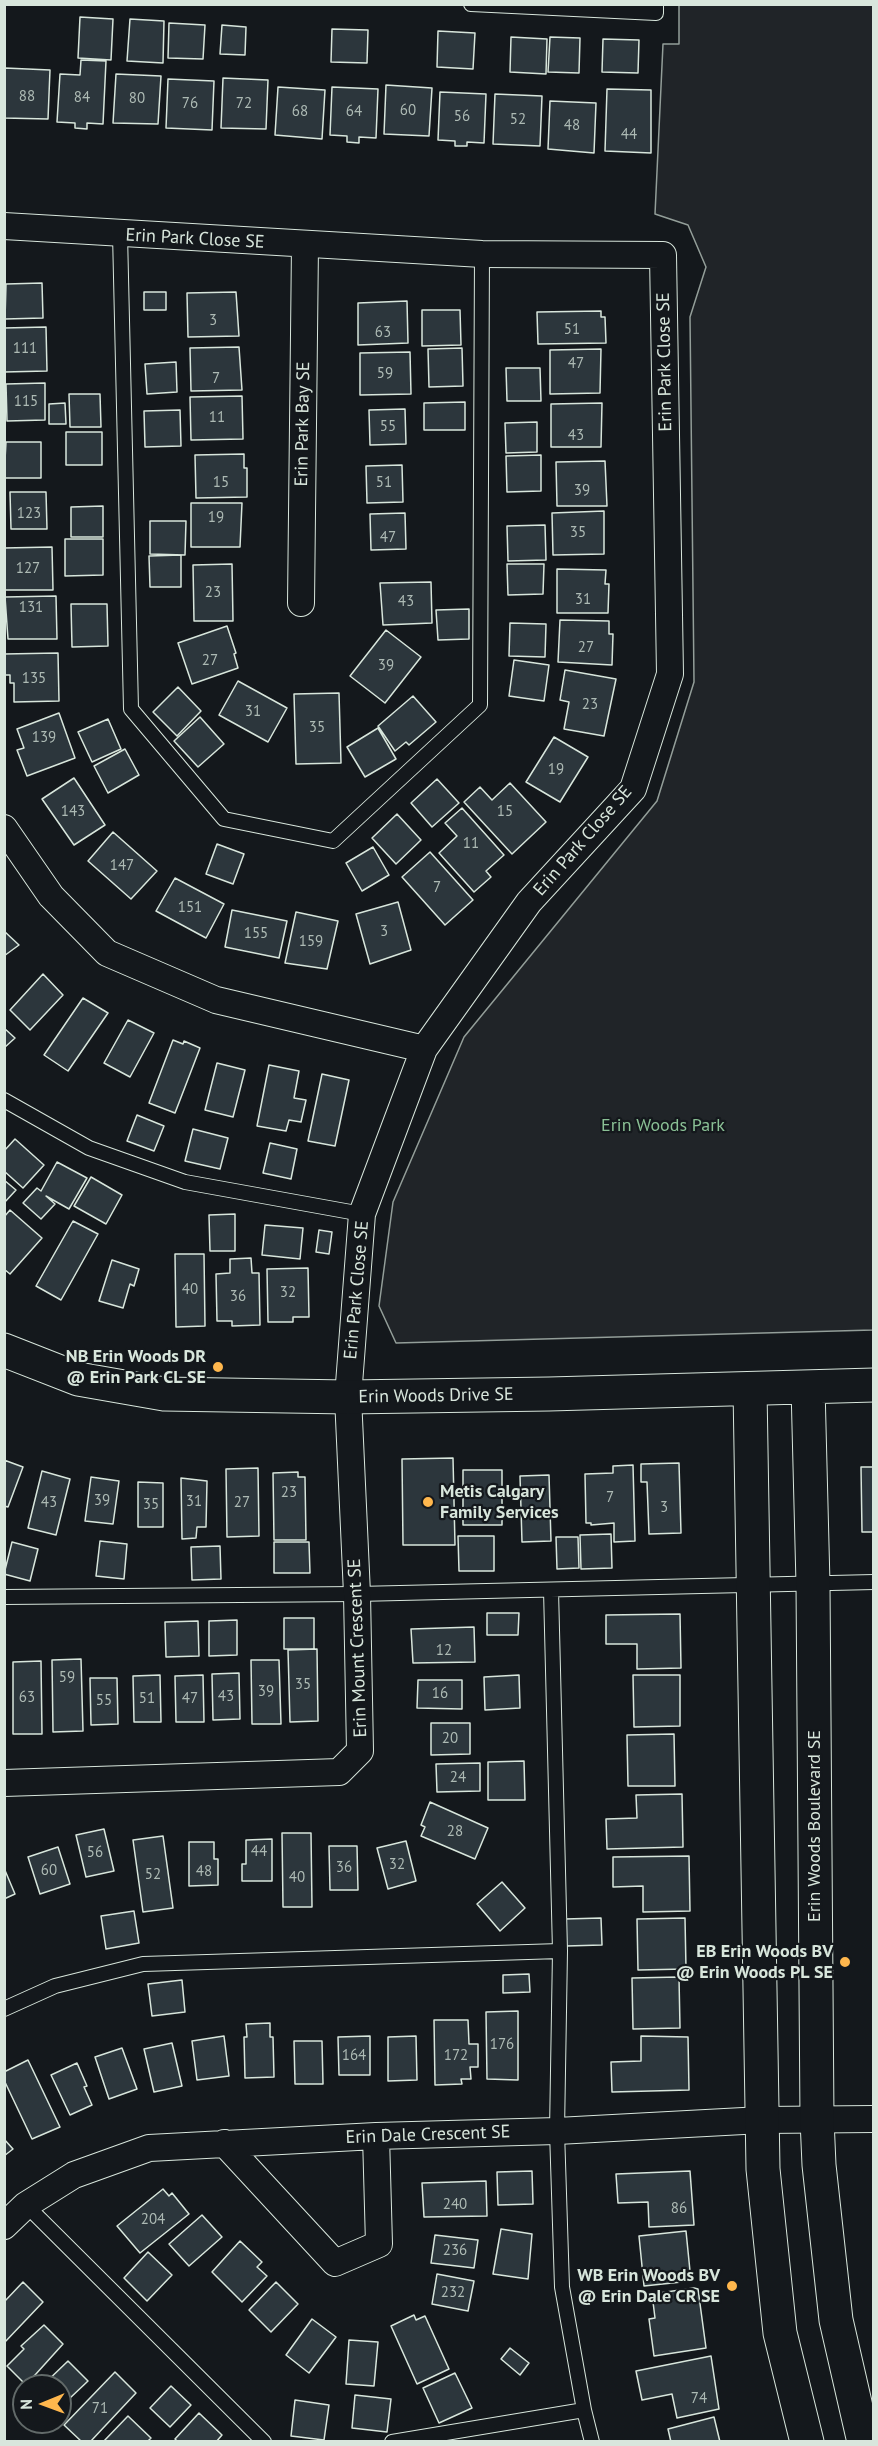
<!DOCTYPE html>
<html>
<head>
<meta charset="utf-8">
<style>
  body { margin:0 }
  #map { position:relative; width:878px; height:2446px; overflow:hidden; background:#14181c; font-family:"PT Sans",sans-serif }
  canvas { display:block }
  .frame { position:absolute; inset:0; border:6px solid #d8e6dc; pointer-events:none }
  .north { position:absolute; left:12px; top:2374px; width:60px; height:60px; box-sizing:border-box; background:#14181c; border:2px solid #626a69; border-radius:50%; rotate:269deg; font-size:16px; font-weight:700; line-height:24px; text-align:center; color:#d8e6dc }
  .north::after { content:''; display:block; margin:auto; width:21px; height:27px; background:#ffb74d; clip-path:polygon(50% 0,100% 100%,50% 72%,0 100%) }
</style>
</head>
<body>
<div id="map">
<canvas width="878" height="2446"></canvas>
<div class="frame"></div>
<div class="north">N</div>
</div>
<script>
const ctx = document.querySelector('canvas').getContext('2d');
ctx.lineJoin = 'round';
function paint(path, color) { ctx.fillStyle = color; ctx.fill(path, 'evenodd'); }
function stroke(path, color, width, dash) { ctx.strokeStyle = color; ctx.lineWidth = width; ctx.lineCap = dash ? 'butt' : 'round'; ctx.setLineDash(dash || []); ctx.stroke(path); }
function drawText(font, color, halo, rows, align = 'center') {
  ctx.font = font + ' "PT Sans",sans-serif'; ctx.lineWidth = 4.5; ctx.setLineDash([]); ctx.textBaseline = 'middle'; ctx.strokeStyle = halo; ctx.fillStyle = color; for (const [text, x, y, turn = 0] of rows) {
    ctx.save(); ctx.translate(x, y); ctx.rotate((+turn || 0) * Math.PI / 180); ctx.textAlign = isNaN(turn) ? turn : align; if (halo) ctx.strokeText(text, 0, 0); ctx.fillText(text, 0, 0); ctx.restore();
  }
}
const green = new Path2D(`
  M679 5H873V1330L396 1343 379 1306 393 1202 464 1037 657 801 694 682 690 317 706 267 688 225 655 214 663 44H679Z`);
const building = new Path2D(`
  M80 17 113 19 111 60 78 58Z
  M130 19 164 21 163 63 127 61Z
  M169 23 205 25 203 59 168 58Z
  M222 25 246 27 245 55 220 54Z
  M332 29 368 30 367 63 331 62Z
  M438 31 475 33 473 69 437 67Z
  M511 37 547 39 546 74 510 72Z
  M550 37 580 38 579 73 548 72Z
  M603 39 639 40 638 73 602 72Z
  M81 60 106 61 103 124 87 123V129L75 128V123L57 122 60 74 80 75Z
  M5 68 50 70 48 119 4 118Z
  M116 74 161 76 158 124 113 123Z
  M223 78 268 80 266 129 221 128Z
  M168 79 214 81 212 130 166 128Z
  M386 85 432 88 429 136 384 134Z
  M278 87 325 90 322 139 275 135Z
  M332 87 378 89 376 138 359 137V143L347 142V136L330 135Z
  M607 89 651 90V153L605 151Z
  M440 92 486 94 484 143 467 142V146H455V141L438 140Z
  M495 94 542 96 540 146 493 144Z
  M550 101 596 103 594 153 548 149Z
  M42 283 43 318 5 319 6 284Z
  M144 292H166V310H144Z
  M236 292 239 336 188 337 187 293Z
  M407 301 408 343 358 345V303Z
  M422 310H460L461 345 422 346Z
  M601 311V317H605L606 343 538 344 537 312Z
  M46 327 47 371 4 372V328Z
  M239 347 242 390 191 391 190 348Z
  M462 348 463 386 429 387 428 349Z
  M601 349 600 393 550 394V350Z
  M410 352 411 394 360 395V353Z
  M176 362 177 392 147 394 145 364Z
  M506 368H540L541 401H507Z
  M45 383V420L7 421 6 384Z
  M69 394H100L101 427H70Z
  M242 396 243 439 191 440 190 397Z
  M465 402V430H424V403Z
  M65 403 66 424H49V404Z
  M602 403 601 447H551V404Z
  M405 409 406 444 370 445 369 410Z
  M180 410 181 446 145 447 144 411Z
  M537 422V452L506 453 505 423Z
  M66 432H102V465H66Z
  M6 442H41V478H4Z
  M244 454V468H247V497L196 498 195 455Z
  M541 455V491L507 492 506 456Z
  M605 461 607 506H557L556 462Z
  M402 465 403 502 367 503 366 466Z
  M10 492H46L47 529H11Z
  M191 503H242L240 547H191Z
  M103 506V537H71V507Z
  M604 511V554L553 555 552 513Z
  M405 513 406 549 371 550 370 514Z
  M150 521H186L185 555 150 554Z
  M545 525 546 560 508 561 507 526Z
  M65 539H103V575L65 576Z
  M52 547 53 590H4V548Z
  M181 555V587H150L149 556Z
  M232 564 233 621H194L193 565Z
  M507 564H544L543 594 508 595Z
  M557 569 606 570 605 584H609L608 613H557Z
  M431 582 432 623 383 625 380 583Z
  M56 596 57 639H8L5 597Z
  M71 604H107L108 646 72 647Z
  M469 609V639L438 640 436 610Z
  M560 620 609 621V634H613L612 665 558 662Z
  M510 623 546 624 545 657 509 656Z
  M227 626 236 653 234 654 238 668 192 684 178 643Z
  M386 630 421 657 385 703 350 676Z
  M58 653 59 701 14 702V683H10V675H4V654Z
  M514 660 549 665 544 701 509 696Z
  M565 670 616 679 604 736 564 729 569 702 560 700Z
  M238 681 287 708 268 742 219 715Z
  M178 687 201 711 177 736 153 712Z
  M339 693 341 763 296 764 294 694Z
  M413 696 436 722 409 745 406 742 395 751 378 726Z
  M59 713 75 758 27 776 17 750 24 748 17 729Z
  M200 717 224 744 198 767 174 741Z
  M108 719 121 749 92 762 78 732Z
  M378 728 396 759 365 777 347 747Z
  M554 737 588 757 560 802 526 782Z
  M125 749 139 775 108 793 94 766Z
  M74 778 105 825 74 845 42 799Z
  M437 779 459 803 432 827 411 803Z
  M510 783 546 822 512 854 464 802 480 787 492 800Z
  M462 808 504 855 486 871 491 877 474 892 439 853 457 836 445 823Z
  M397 814 421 840 396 864 372 838Z
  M113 832 157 871 131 899 88 861Z
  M217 844 244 854 233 884 206 874Z
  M373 847 389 875 362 891 346 863Z
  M430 852 473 900 445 925 402 877Z
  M175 878 224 904 206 938 156 911Z
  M398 902 411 950 370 964 356 914Z
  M232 910 287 921 279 958 225 947Z
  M296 912 338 921 327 969 285 963Z
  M4 931 19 945 4 956Z
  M43 974 63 995 30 1030 10 1010Z
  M83 998 108 1013 68 1071 44 1055Z
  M128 1020 154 1033 130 1077 104 1063Z
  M4 1028 15 1038 4 1048Z
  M173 1040 183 1044 184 1041 200 1048 175 1113 149 1103Z
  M217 1063 245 1070 233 1117 205 1110Z
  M269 1065 299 1071 294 1098 306 1100 301 1122 289 1120 286 1131 257 1126Z
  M322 1074 349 1080 335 1146 308 1141Z
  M137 1115 164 1126 154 1151 127 1141Z
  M193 1129 228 1138 220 1169 185 1161Z
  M15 1139 44 1165 23 1188 4 1171V1151Z
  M270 1143 297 1149 291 1179 263 1173Z
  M57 1162 87 1178 69 1209 46 1196 55 1204 41 1219 23 1203 37 1188 41 1191Z
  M91 1177 122 1195 106 1224 74 1206Z
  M4 1180 16 1190 4 1203Z
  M10 1210 42 1238 10 1274 4 1269V1217Z
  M235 1214V1251H210L209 1215Z
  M73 1221 98 1234 61 1300 36 1286Z
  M265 1225 303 1228 300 1259 262 1255Z
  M319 1230 332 1232 329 1254 316 1252Z
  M175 1254H204L205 1326 176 1327Z
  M251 1258 252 1273H259L260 1325 232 1326V1321H217L216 1274 230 1273V1259Z
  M112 1260 139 1269 134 1286 130 1284 123 1308 99 1301Z
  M308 1268 309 1317H293V1322H268L267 1269Z
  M453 1458 455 1545H403L402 1459Z
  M4 1460 23 1467 8 1507 4 1506Z
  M679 1463 681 1533 649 1534 647 1482H641V1464Z
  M633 1465 635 1541 614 1542V1523L591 1525V1523H586L585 1474 613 1473V1466Z
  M861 1467H874V1532H862Z
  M258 1468 259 1536 227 1537 226 1469Z
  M463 1470H502V1525H463Z
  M42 1471 70 1479 56 1535 28 1528Z
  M298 1472V1477H305L306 1540H274L273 1473Z
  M549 1475 551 1541 522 1542 520 1476Z
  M91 1477 119 1481 113 1524 85 1521Z
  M181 1478 207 1481 206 1527H197L196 1538 182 1539Z
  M138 1482 163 1483V1527H138Z
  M611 1534 612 1568 581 1569 580 1535Z
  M458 1536H494V1571H459Z
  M556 1537H578L579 1568 557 1569Z
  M100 1541 127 1544 124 1579 96 1576Z
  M12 1542 38 1549 30 1581 4 1574Z
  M274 1542H309L310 1573H274Z
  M220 1546 221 1579 192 1580 191 1547Z
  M487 1613H519L518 1635H487Z
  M680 1614 681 1668 637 1669V1644H606V1615Z
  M284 1618H314V1649H284Z
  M237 1620V1655L209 1656V1621Z
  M198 1621 199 1656 166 1657 165 1622Z
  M474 1627 475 1662 413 1663 411 1629Z
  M317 1649 318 1721 290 1722 288 1650Z
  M81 1659 83 1731 53 1732 52 1660Z
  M251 1660H279L281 1724H252Z
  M41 1661 42 1734H13V1662Z
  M239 1673 240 1719 213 1720 212 1674Z
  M160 1675 161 1722H134L133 1676Z
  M203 1675 204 1722H176L175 1676Z
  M519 1675 520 1708 485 1710 484 1677Z
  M633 1675H680V1726L634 1727Z
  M90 1678H117L118 1724 91 1725Z
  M418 1680H462V1709L417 1708Z
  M431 1723H470V1754L431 1755Z
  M674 1734 675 1786H628L627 1735Z
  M524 1761 525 1800H488V1762Z
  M480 1763V1791L437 1792 436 1764Z
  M682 1794 683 1847 607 1849 606 1819 637 1818 636 1795Z
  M430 1802 488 1828 475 1859 421 1836 425 1827 421 1825Z
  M104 1829 114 1871 86 1877 76 1835Z
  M282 1833H311L312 1907H283Z
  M163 1836 173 1908 143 1912 133 1840Z
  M272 1839V1881H242V1864H246V1840Z
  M406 1841 416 1881 388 1889 377 1848Z
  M189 1842H214V1859H218V1885L189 1886Z
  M329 1846H357L358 1890H330Z
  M58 1847 70 1884 40 1894 28 1857Z
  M689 1856 690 1911 643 1912V1886L613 1887V1857Z
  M4 1868 15 1894 4 1899Z
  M502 1882 525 1908 500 1931 477 1904Z
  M134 1911 139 1943 106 1949 101 1916Z
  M601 1918 602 1945 566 1946 565 1919Z
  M685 1918 686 1969 638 1970 637 1919Z
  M529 1974 530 1992 503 1993V1975Z
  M679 1977 680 2028 633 2029 632 1978Z
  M182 1980 185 2012 152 2016 148 1984Z
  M518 2011V2080L487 2079 486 2012Z
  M434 2020H468L469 2044H478V2067H470L471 2079H461L462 2084 435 2085Z
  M270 2023V2037H273L274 2077 245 2078 244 2037H247L246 2024Z
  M224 2036 229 2076 197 2080 192 2041Z
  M370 2036V2075H339L338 2037Z
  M416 2036 417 2080 388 2081V2037Z
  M641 2036 688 2037 689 2090 612 2092 611 2062 641 2061Z
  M294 2041H322L323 2084H295Z
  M172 2043 182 2086 154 2092 144 2049Z
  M122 2048 137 2089 109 2099 95 2057Z
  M28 2060 60 2127 32 2139 4 2080V2072Z
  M77 2063 87 2086 84 2087 92 2105 70 2115 51 2075Z
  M4 2139 13 2149 4 2156Z
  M532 2171 533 2204 498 2205 497 2172Z
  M690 2171 694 2225 649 2227 648 2202 618 2203 616 2174Z
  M486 2181 487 2216 424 2217 422 2183Z
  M163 2189 169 2196 172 2193 189 2214 140 2253 117 2226Z
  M202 2215 222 2237 189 2266 169 2244Z
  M501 2229 532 2234 528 2279 493 2274Z
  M686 2231 691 2281 644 2286 639 2236Z
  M435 2235 478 2240 474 2268 431 2263Z
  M240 2241 262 2262 257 2267 267 2276 242 2302 212 2272Z
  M148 2252 172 2275 147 2301 124 2278Z
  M437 2274 474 2281 468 2311 432 2304Z
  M23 2282 43 2302 4 2343V2302Z
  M276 2282 298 2304 271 2332 249 2310Z
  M694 2288 698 2289 706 2348 654 2356 649 2319 655 2318 652 2294Z
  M414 2315 416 2320 425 2316 449 2369 417 2384 391 2326Z
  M312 2319 336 2337 309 2373 286 2355Z
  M44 2325 63 2344 26 2385 7 2366 24 2349 21 2346Z
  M349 2340 378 2342 374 2386 346 2384Z
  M510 2348 529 2363 520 2375 501 2359Z
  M711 2356 719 2409 677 2418 672 2394 642 2400 636 2371Z
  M68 2361 88 2381 69 2399 67 2396 60 2403V2386H42Z
  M115 2372 136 2393 90 2442H82L64 2425Z
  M455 2373 472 2408 439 2423 423 2388Z
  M171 2386 191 2405 170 2427 150 2408Z
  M355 2395 391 2399 387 2432 352 2428Z
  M295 2400 329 2405 324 2440 291 2436Z
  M199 2413 222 2435 216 2442H178L175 2439Z
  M128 2416 151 2438 147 2442H103Z
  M714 2417 720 2442H671L668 2429Z`);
const service = new Path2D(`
  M471 4 656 13V4
  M120 234 131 709 224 819 333 841 480 705 482 254
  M4 1100 89 1148 185 1182 362 1214
  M551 1590 560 1951 557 2131 562 2287 584 2410 592 2442
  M4 1597 357 1594 874 1582
  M4 2009 55 1986 143 1964 560 1951
  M26 2205 264 2442
  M392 2442 584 2410`);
const minor = new Path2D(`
  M4 226 482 254 663 255 670 674 633 789 529 902 424 1049 362 1214 348 1397 357 1594 360 1751 339 1772 4 1783
  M301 603 305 245
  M4 828 51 896 107 953 216 1000 424 1049
  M224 2143 335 2263 379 2244 376 2136
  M4 2226 26 2205 74 2175 149 2148 376 2136 557 2131 762 2120 874 2119`);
const tertiary = new Path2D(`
  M4 1350 78 1379 164 1394 348 1397 549 1394 874 1385
  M808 1387 813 1584 817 2119 819 2165 836 2320 864 2442
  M750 1389 763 2169 780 2333 807 2442`);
const markers = [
  [218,1367,6,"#ffb74d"],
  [428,1502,6,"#ffb74d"],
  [845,1962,6,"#ffb74d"],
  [732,2286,6,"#ffb74d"]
];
const numberNames = [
  ["88",27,97],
  ["84",82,98],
  ["80",137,99],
  ["76",190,104],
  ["72",244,104],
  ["60",408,111],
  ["68",300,112],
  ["64",354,112],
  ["56",462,117],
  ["52",518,120],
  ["48",572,126],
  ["44",629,135],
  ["3",213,321],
  ["51",572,330],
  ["63",383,333],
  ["111",25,349],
  ["47",576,364],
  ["59",385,374],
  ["7",216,379],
  ["115",26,402],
  ["11",217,418],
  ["55",388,427],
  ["43",576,436],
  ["15",221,483],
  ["51",384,483],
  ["39",582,491],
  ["123",29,514],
  ["19",216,518],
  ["35",578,533],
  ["47",388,538],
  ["127",28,569],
  ["23",213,593],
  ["31",583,600],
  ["43",406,602],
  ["131",31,608],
  ["27",586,648],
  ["27",210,661],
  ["39",386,666],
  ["135",34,679],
  ["23",590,705],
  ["31",253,712],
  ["35",317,728],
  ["139",44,738],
  ["19",556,770],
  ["143",73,812],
  ["15",505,812],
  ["11",471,844],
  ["147",122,866],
  ["7",437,888],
  ["151",190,908],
  ["3",384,932],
  ["155",256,934],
  ["159",311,942],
  ["40",190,1290],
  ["32",288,1293],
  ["36",238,1297],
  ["23",289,1493],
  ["7",610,1498],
  ["39",102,1501],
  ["31",194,1502],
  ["43",49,1503],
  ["27",242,1503],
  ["35",151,1505],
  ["3",664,1508],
  ["12",444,1651],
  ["59",67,1678],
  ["35",303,1685],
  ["39",266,1692],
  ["16",440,1694],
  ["43",226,1697],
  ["63",27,1698],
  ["51",147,1699],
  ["47",190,1699],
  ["55",104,1701],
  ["20",450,1739],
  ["24",458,1778],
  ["28",455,1832],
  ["44",259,1852],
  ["56",95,1853],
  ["32",397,1865],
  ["36",344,1868],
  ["60",49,1871],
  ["48",204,1872],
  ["52",153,1875],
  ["40",297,1878],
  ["176",502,2045],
  ["164",354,2056],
  ["172",456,2056],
  ["240",455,2205],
  ["86",679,2209],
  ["204",153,2220],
  ["236",455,2251],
  ["232",453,2293],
  ["74",699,2399],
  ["71",100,2409]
];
const streetNames = [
  ["Erin Park Close SE",195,239,3],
  ["Erin Park Close SE",665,362,-91],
  ["Erin Park Bay SE",303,424,-89],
  ["Erin Park Close SE",583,841,-49],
  ["Erin Park Close SE",357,1290,-85],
  ["Erin Woods Drive SE",436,1396,-1],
  ["Erin Mount Crescent SE",358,1648,-92],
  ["Erin Woods Boulevard SE",815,1826,-90],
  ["Erin Dale Crescent SE",428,2135,-2]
];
const parkNames = [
  ["Erin Woods Park",663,1126]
];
const poiNames = [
  ["NB Erin Woods DR",206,1357],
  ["@ Erin Park CL SE",206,1378],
  ["Metis Calgary",440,1492,"left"],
  ["Family Services",440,1513,"left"],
  ["EB Erin Woods BV",833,1952],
  ["@ Erin Woods PL SE",833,1973],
  ["WB Erin Woods BV",720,2276],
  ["@ Erin Dale CR SE",720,2297]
];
paint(green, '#202428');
stroke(green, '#939e99', 1.5);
paint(building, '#2c363c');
stroke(building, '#d8e6dc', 1.5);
stroke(service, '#d8e6dc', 16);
stroke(minor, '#d8e6dc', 28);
stroke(tertiary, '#d8e6dc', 35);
stroke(service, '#14181c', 14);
stroke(minor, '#14181c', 26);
stroke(tertiary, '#14181c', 33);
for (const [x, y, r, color] of markers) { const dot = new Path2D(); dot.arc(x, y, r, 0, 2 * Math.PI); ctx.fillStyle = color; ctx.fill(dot); stroke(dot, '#14181c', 2); }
drawText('15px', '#adbab4', null, numberNames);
drawText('18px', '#d8e6dc', '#14181c', streetNames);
drawText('18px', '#8ac095', '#14181c', parkNames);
drawText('bold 18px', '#d8e6dc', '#14181c', poiNames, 'right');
</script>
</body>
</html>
